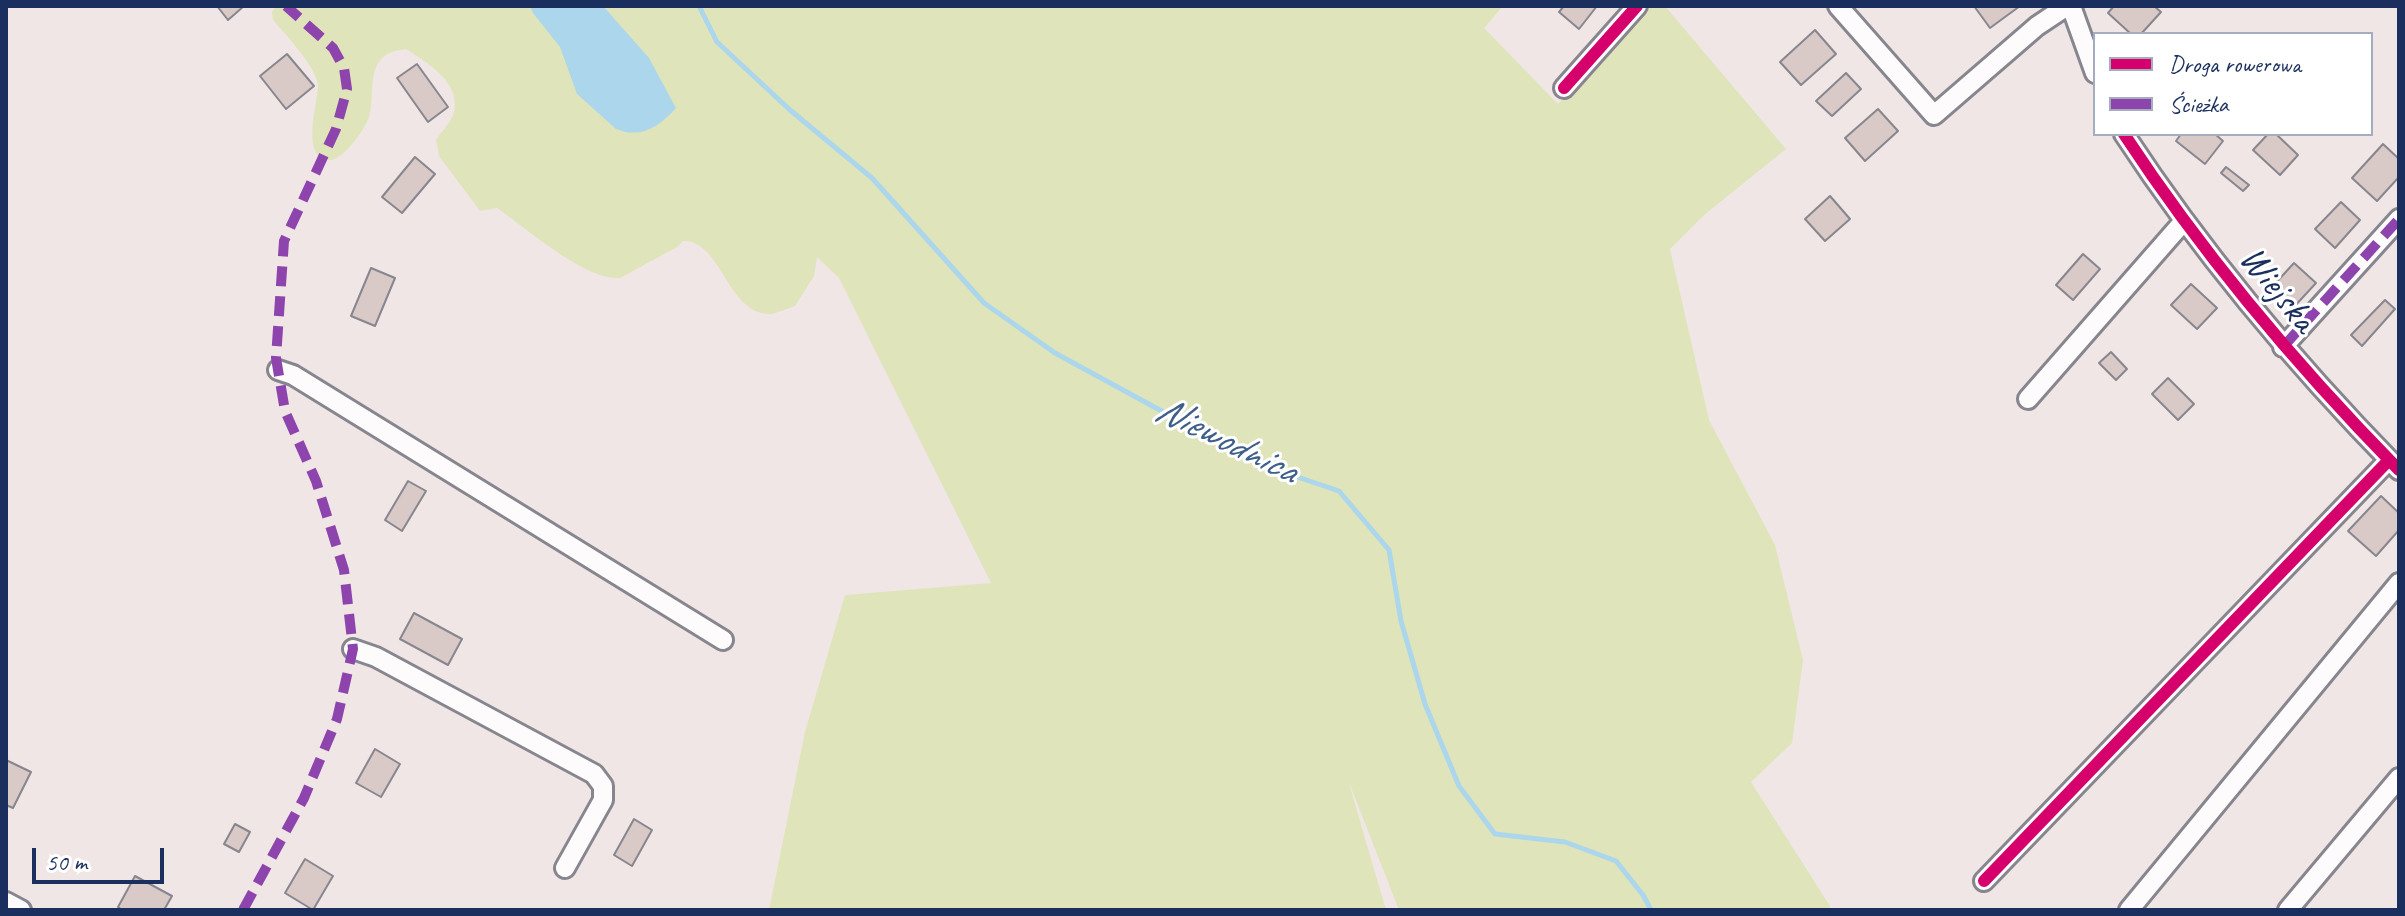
<!DOCTYPE html>
<html>
<head>
<meta charset="utf-8">
<style>
  body { margin:0 }
  #map { position:relative; width:2405px; height:916px; overflow:hidden; background:#f0e6e5; font-family:Caveat,sans-serif }
  canvas { display:block }
  .frame { position:absolute; inset:0; border:8px solid #1b2f5e; pointer-events:none }
  .legend { position:absolute; left:2093px; top:32px; width:280px; height:104px; box-sizing:border-box; background:#fff; border:2px solid #a4acbf; margin:0; padding:10px 14px; list-style:none; font-size:24px; color:#1b2f5e }
  .legend li { display:flex; align-items:center; gap:16px; height:40px }
  .legend b { width:40px; border:2px solid #a4acbf }
  .scale { position:absolute; left:32px; top:848px; width:132px; height:36px; box-sizing:border-box; border:4px solid #1b2f5e; border-top:0; padding-left:10px; font-size:24px; line-height:28px; white-space:nowrap; color:#1b2f5e; -webkit-text-stroke:6px #fff; paint-order:stroke }
</style>
</head>
<body>
<div id="map">
<canvas width="2405" height="916"></canvas>
<div class="frame"></div>
<ul class="legend">
<li><b style="height:10px;background:#d6006c"></b>Droga rowerowa</li>
<li><b style="height:10px;background:#8e44ad"></b>Ścieżka</li>
</ul>
<div class="scale">50 m</div>
</div>
<script>
const ctx = document.querySelector('canvas').getContext('2d');
ctx.lineJoin = 'round';
function paint(path, color) { ctx.fillStyle = color; ctx.fill(path, 'evenodd'); }
function stroke(path, color, width, dash) { ctx.strokeStyle = color; ctx.lineWidth = width; ctx.lineCap = dash ? 'butt' : 'round'; ctx.setLineDash(dash || []); ctx.stroke(path); }
function drawText(font, color, halo, rows, align = 'center') {
  ctx.font = font + ' Caveat,sans-serif'; ctx.lineWidth = 6; ctx.setLineDash([]); ctx.textBaseline = 'middle'; ctx.strokeStyle = halo; ctx.fillStyle = color; for (const [text, x, y, turn = 0] of rows) {
    ctx.save(); ctx.translate(x, y); ctx.rotate((+turn || 0) * Math.PI / 180); ctx.textAlign = isNaN(turn) ? turn : align; if (halo) ctx.strokeText(text, 0, 0); ctx.fillText(text, 0, 0); ctx.restore();
  }
}
const green = new Path2D(`
  M276 6H1503L1484 28 1558 104 1645 6H1665L1786 149 1704 215 1670 249 1709 420 1775 545 1803 660 1792 743 1751 782 1830 906 1829 910H1399L1348 780 1386 910H769L805 732 845 595 991 583 839 278 817 257 814 276 795 306C788 308 778 313 771 314 727 315 721 239 683 241L677 247 620 278C586 281 526 228 497 208L480 211 439 156 436 140C441 132 452 121 454 112 461 82 426 62 406 49 394 51 386 52 379 62 369 76 374 100 369 117 365 129 343 162 328 160 300 156 318 103 318 86 318 69 285 34 273 20L272 12Z`);
const water = new Path2D(`
  M530 6H603L649 58 676 108C659 127 641 139 616 129L577 94 560 47 533 13Z`);
const stream = new Path2D(`
  M699 6 717 42 790 110 872 178 984 303 1055 353 1259 464 1339 491 1389 550 1401 621 1425 704 1459 786 1495 834 1565 842 1616 861 1643 895 1651 910`);
const building = new Path2D(`
  M217 6H244L228 20Z
  M1564 6H1597L1579 29 1559 12Z
  M1974 6H2020L1990 28Z
  M2114 6H2154L2161 12 2141 34H2131L2108 13Z
  M1815 30 1836 54 1801 85 1780 62Z
  M287 54 314 86 286 109 260 76Z
  M417 64 448 107 428 122 397 78Z
  M1846 73 1861 89 1832 116 1816 101Z
  M1878 109 1898 131 1865 161 1845 138Z
  M2181 134H2215L2223 141 2205 164 2176 141Z
  M2268 134H2276L2298 155 2280 175 2253 150Z
  M2383 144 2399 159V177L2377 201 2352 178Z
  M415 157 435 174 402 213 382 197Z
  M2226 167 2249 185 2243 191 2221 173Z
  M1830 196 1850 219 1825 241 1805 219Z
  M2341 202 2360 220 2335 248 2315 229Z
  M2083 254 2100 269 2073 300 2056 285Z
  M2294 263 2316 283 2293 308 2271 288Z
  M371 268 395 278 375 326 351 316Z
  M2191 284 2217 308 2197 329 2171 305Z
  M2385 300 2395 309 2362 346 2351 335Z
  M2111 352 2127 369 2116 380 2099 363Z
  M2168 378 2194 404 2178 420 2152 394Z
  M408 481 426 491 402 531 385 520Z
  M2381 496 2399 513V530L2376 556 2348 531Z
  M414 613 462 639 448 665 400 639Z
  M375 749 400 764 381 797 356 783Z
  M6 760 31 772 13 808 6 805Z
  M634 819 652 830 632 866 614 855Z
  M235 824 250 832 239 852 224 844Z
  M305 859 333 876 313 910 285 893Z
  M135 876 172 896 164 910H122L118 907Z`);
const minor = new Path2D(`
  M1838 6 1934 115 2037 26 2067 6
  M2071 6 2095 73
  M1564 88 1637 6
  M2124 134C2204 256 2297 366 2399 470
  M2283 347 2399 219
  M278 370 293 375 723 640
  M2028 399 2184 221
  M353 649 376 657 594 774 603 786V800L565 868
  M1984 881 2389 460
  M6 902 21 910
  M2129 910 2399 583
  M2288 910 2399 778`);
const quiet = new Path2D(`
  M2283 347 2399 219
  M243 910 304 798 337 719 353 649 344 570 316 481 285 411 276 358 284 241 336 129 347 89 344 68 333 48 286 6`);
const cycleway = new Path2D(`
  M1564 88 1637 6
  M2124 134C2204 256 2297 366 2399 470
  M1984 881 2389 460`);
const streetNames = [
  ["Wiejska",2277,290,51]
];
const waterNames = [
  ["Niewodnica",1226,441,26]
];
paint(green, '#e0e4ba');
paint(water, '#abd6eb');
stroke(stream, '#abd6eb', 5);
paint(building, '#d9c9c7');
stroke(building, '#87868f', 2);
stroke(minor, '#87868f', 24);
stroke(minor, '#fdfbfb', 18);
stroke(quiet, '#8e44ad', 10, [20, 10]);
stroke(cycleway, '#d6006c', 12);
drawText('38px', '#1b2f5e', '#fff', streetNames);
drawText('italic 40px', '#3d5f89', '#fff', waterNames);
</script>
</body>
</html>
